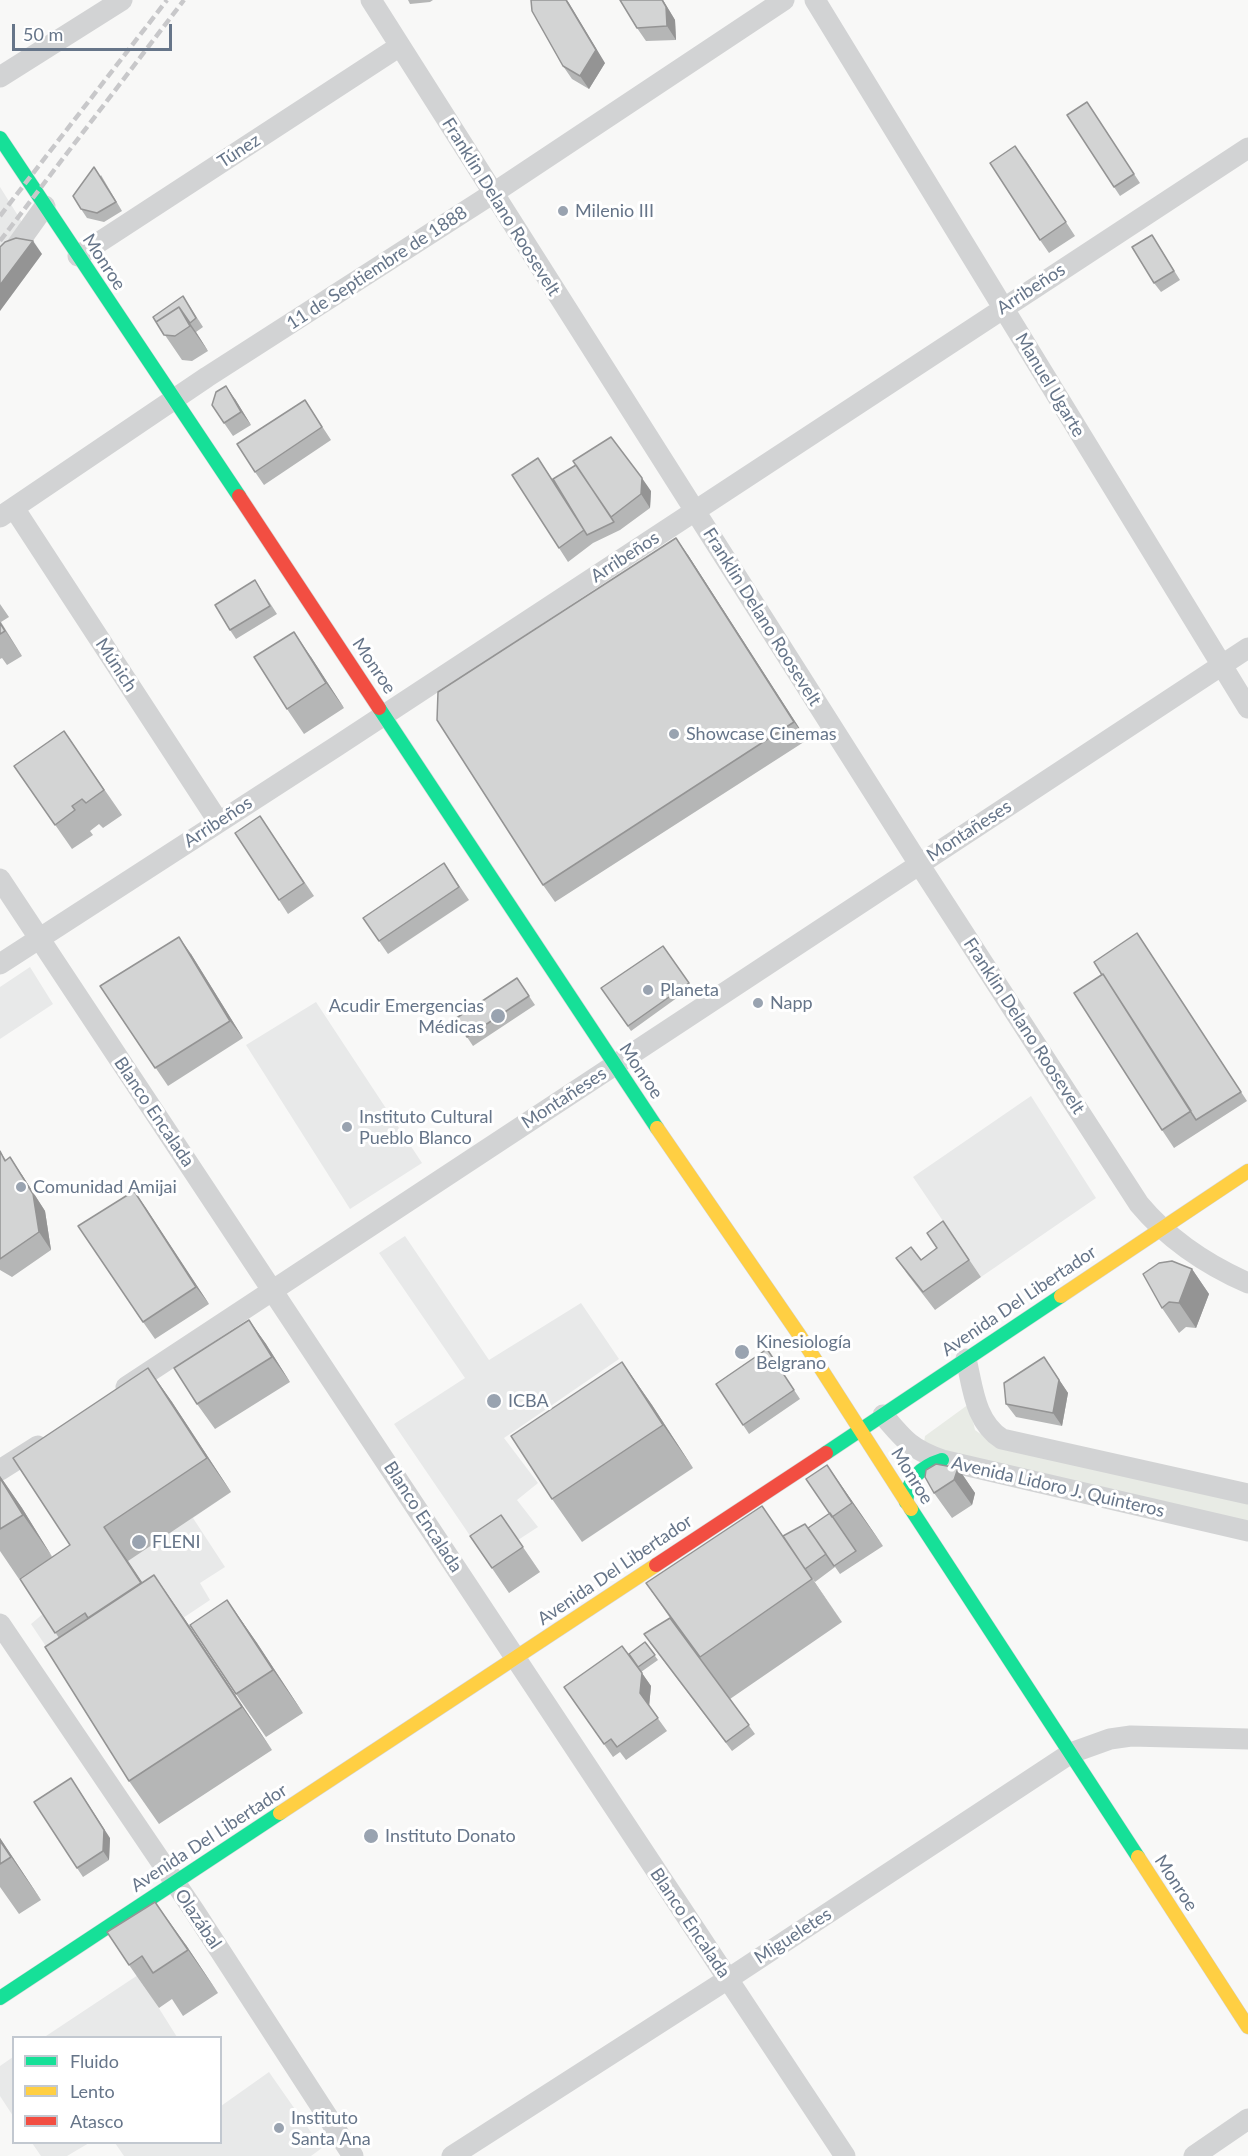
<!DOCTYPE html>
<html>
<head>
<meta charset="utf-8">
<style>
  body { margin:0 }
  #map { position:relative; width:1248px; height:2156px; overflow:hidden; background:#f8f8f7; font-family:Lato,sans-serif }
  canvas { display:block }
  .legend { position:absolute; left:12px; top:2036px; width:210px; height:108px; box-sizing:border-box; background:#fff; border:2px solid #c2c8d0; margin:0; padding:8px 10px; list-style:none; font-size:18px; color:#667589 }
  .legend li { display:flex; align-items:center; gap:12px; height:30px }
  .legend b { width:30px; border:2px solid #c2c8d0 }
  .scale { position:absolute; left:12px; top:24px; width:160px; height:27px; box-sizing:border-box; border:3px solid #667589; border-top:0; padding-left:8px; font-size:18px; line-height:21px; white-space:nowrap; color:#667589; -webkit-text-stroke:4px #fff; paint-order:stroke }
</style>
</head>
<body>
<div id="map">
<canvas width="1248" height="2156"></canvas>
<ul class="legend">
<li><b style="height:8px;background:#16e098"></b>Fluido</li>
<li><b style="height:8px;background:#ffcf43"></b>Lento</li>
<li><b style="height:8px;background:#f24e42"></b>Atasco</li>
</ul>
<div class="scale">50 m</div>
</div>
<script>
const ctx = document.querySelector('canvas').getContext('2d');
ctx.lineJoin = 'round';
function paint(path, color) { ctx.fillStyle = color; ctx.fill(path, 'evenodd'); }
function stroke(path, color, width, dash) { ctx.strokeStyle = color; ctx.lineWidth = width; ctx.lineCap = dash ? 'butt' : 'round'; ctx.setLineDash(dash || []); ctx.stroke(path); }
function drawText(font, color, halo, rows, align = 'center') {
  ctx.font = font + ' Lato,sans-serif'; ctx.lineWidth = 6; ctx.setLineDash([]); ctx.textBaseline = 'middle'; ctx.strokeStyle = halo; ctx.fillStyle = color; for (const [text, x, y, turn = 0] of rows) {
    ctx.save(); ctx.translate(x, y); ctx.rotate((+turn || 0) * Math.PI / 180); ctx.textAlign = isNaN(turn) ? turn : align; if (halo) ctx.strokeText(text, 0, 0); ctx.fillText(text, 0, 0); ctx.restore();
  }
}
const built = new Path2D(`
  M0 187 42 254 0 311Z
  M30 967 53 1004 0 1039V987Z
  M316 1002 422 1163 350 1209 246 1045Z
  M1031 1096 1096 1198 981 1277 913 1177Z
  M405 1236 489 1360 581 1303 619 1359 504 1438 538 1483 517 1500 538 1527 518 1540 540 1572 509 1593 394 1424 465 1378 379 1253Z
  M172 1402 231 1492 193 1518 225 1567 200 1583 210 1600 75 1690 31 1624 44 1613Z
  M138 1975 177 2037 43 2038Z
  M13 2057V2116L0 2096V2066Z
  M269 2072 322 2148 311 2156H124L115 2143 220 2142 221 2106Z
  M32 2143H89L67 2156H41Z`);
const green = new Path2D(`
  M969 1404 975 1430 1001 1449 1248 1503V1521L928 1453 924 1443 925 1436Z`);
const street = new Path2D(`
  M371 0 919 864 1139 1204C1169 1240 1205 1264 1248 1283
  M815 0 1248 708
  M0 77 122 0
  M78 256 400 46
  M0 269 45 206
  M14 508 218 821
  M0 517 207 377 492 194 784 0
  M0 879 845 2156
  M0 964 337 746 1248 148
  M966 1359C973 1388 975 1422 1002 1439L1248 1494
  M126 1387 1248 648
  M883 1415C904 1440 911 1449 942 1460L1248 1531
  M0 1470 38 1446
  M0 1624 195 1912 353 2156
  M452 2156 728 1979 1071 1753 1110 1739 1131 1736 1248 1739
  M1194 2156 1248 2119`);
const fast = new Path2D(`
  M0 138 239 496
  M379 708 657 1128
  M826 1453 1061 1296
  M906 1502C908 1479 920 1467 942 1460
  M911 1509 1138 1857
  M0 1998 280 1813`);
const slow = new Path2D(`
  M657 1128 800 1336 911 1509
  M1061 1296 1248 1171
  M280 1813 656 1565
  M1138 1857 1248 2027`);
const jam = new Path2D(`
  M239 496 379 708
  M656 1565 826 1453`);
const rail = new Path2D(`
  M0 216 167 0
  M0 241 184 0`);
const wall = new Path2D(`
  M408 0H433L430 2 410 4Z
  M620 0H663L675 20 676 40 646 41 637 28Z
  M605 63 589 89 572 79 563 66Z
  M1087 102 1140 183 1120 196 1114 187Z
  M1025 159 1075 236 1049 253 1040 240Z
  M101 175 122 211 104 222 87 218 81 209Z
  M1152 235 1180 280 1161 292 1154 283Z
  M189 305 203 327 196 332 208 351 192 361 182 360 156 322Z
  M235 399 251 425 233 436 224 423Z
  M305 400 331 440 264 485 255 472Z
  M538 458 562 494 651 491 650 508 620 530 593 543 568 562 559 548Z
  M688 555 807 740 555 902 543 885Z
  M255 580 277 614 236 639 230 630Z
  M0 604 9 617 1 622 22 656 7 665 2 658 0 659Z
  M311 657 344 708 304 734 287 709Z
  M64 731 122 815 103 828 99 824 90 831 93 835 72 849 14 766Z
  M260 816 314 896 288 914 279 900Z
  M444 863 469 900 388 954 363 918Z
  M1143 942 1247 1101 1174 1148 1162 1130 1102 974Z
  M663 946 692 987 631 1031 601 988Z
  M191 954 243 1038 168 1086 100 986Z
  M517 978 535 1005 473 1046 455 1019Z
  M0 1151 6 1160 22 1175 45 1211 51 1250 12 1277 0 1270Z
  M134 1191 209 1304 155 1339 143 1322Z
  M943 1221 981 1277 935 1310 908 1275 896 1258 921 1260 937 1248Z
  M1192 1269 1209 1294 1196 1328 1186 1327 1179 1333 1162 1308Z
  M249 1320 266 1344 290 1382 215 1429 197 1404Z
  M767 1349 800 1399 749 1434 716 1384Z
  M1044 1357 1068 1393 1062 1426 1016 1417 1006 1404Z
  M622 1362 652 1405 693 1468 582 1542 552 1499Z
  M148 1368 172 1402 231 1492 128 1561 142 1582 184 1618 272 1750 159 1824 129 1781 59 1638 20 1579 39 1566 19 1579 0 1551V1476L22 1508 52 1557 70 1545Z
  M827 1465 883 1546 840 1574 808 1528 830 1513Z
  M958 1468 975 1493 972 1505 952 1518 934 1493Z
  M762 1506 783 1536 805 1524 835 1567 815 1582 803 1566 842 1622 730 1699 755 1734 732 1751 650 1643 670 1618 646 1583Z
  M501 1515 540 1572 509 1593 470 1536Z
  M227 1600 257 1643 303 1713 266 1737 236 1694Z
  M645 1642 658 1660 641 1672 651 1686 649 1706 667 1731 626 1760 620 1752 613 1757 564 1687 629 1654Z
  M0 1838 41 1900 19 1914 0 1887Z
  M110 1838 109 1860 83 1877 77 1868Z
  M107 1932 186 1945 218 1993 183 2016 172 1999 159 2008 129 1965Z`);
const shadedWall = new Path2D(`
  M566 0H567L569 3 605 63 589 89 580 76Z
  M662 0H663L675 20 676 40 667 26Z
  M33 241 42 254 0 311V285Z
  M179 307 196 332 208 351 190 326Z
  M226 386 235 399 251 425 241 412Z
  M642 478 651 491 650 508 641 494Z
  M676 538 688 555 807 740 794 722Z
  M0 622 22 656 0 623Z
  M294 632 311 657 344 708 326 683Z
  M179 937 191 954 243 1038 230 1021Z
  M10 1157 22 1175 45 1211 51 1250 39 1232Z
  M134 1191 146 1208 209 1304 196 1287Z
  M1192 1269 1209 1294 1196 1328 1179 1303Z
  M249 1320 266 1344 290 1382 272 1357Z
  M1044 1357 1068 1393 1062 1426 1053 1413Z
  M622 1362 652 1405 693 1468 663 1425Z
  M148 1368 172 1402 231 1492 207 1458Z
  M827 1465 857 1508 883 1546 852 1503Z
  M958 1468 975 1493 972 1505 954 1480Z
  M0 1476 22 1508 53 1558 23 1515 0 1478Z
  M762 1506 792 1549 842 1622 812 1579Z
  M104 1527 128 1561 171 1626 147 1591Z
  M154 1575 184 1618 272 1750 242 1707Z
  M227 1600 257 1643 303 1713 273 1670Z
  M642 1673 651 1686 649 1707 640 1693Z
  M77 1787 110 1838 109 1860 103 1851Z
  M0 1838 41 1900 0 1841Z
  M155 1902 186 1945 218 1993 188 1950Z`);
const building = new Path2D(`
  M531 0H566L596 50 580 76 563 66 532 11Z
  M620 0H662L666 7 667 26 637 28Z
  M1087 102 1134 174 1114 187 1067 115Z
  M1015 146 1066 222 1040 240 990 163Z
  M94 167 116 202 97 213 81 209 73 196Z
  M1152 235 1174 271 1154 283 1132 247Z
  M16 238 33 241 0 285V247L5 242Z
  M183 296 196 318 190 323 179 307 156 322 153 317Z
  M179 307 190 326 175 336 164 335 156 322Z
  M226 386 241 412 224 423 212 405 216 392Z
  M305 400 322 427 255 472 237 444Z
  M611 437 642 478 641 494 611 517 573 461Z
  M538 458 584 530 559 548 512 475Z
  M576 465 614 522 587 535 553 479Z
  M676 538 794 722 543 885 437 720 438 692Z
  M255 580 270 606 230 630 215 605Z
  M0 623 5 631 0 634Z
  M294 632 326 683 287 709 254 657Z
  M64 731 104 790 86 803 82 799 72 806 75 810 55 825 14 766Z
  M260 816 304 883 279 900 235 833Z
  M444 863 459 887 379 941 363 918Z
  M1137 933 1241 1092 1196 1120 1103 974 1102 975 1094 962Z
  M179 937 230 1021 155 1068 100 986Z
  M663 946 689 983 628 1026 601 988Z
  M1103 974 1191 1111 1162 1130 1074 993Z
  M517 978 529 996 467 1037 455 1019Z
  M0 1151 5 1161 10 1157 33 1194 39 1232 0 1259Z
  M134 1191 196 1287 143 1322 78 1226Z
  M943 1221 969 1260 923 1292 896 1258 911 1247 921 1260 937 1248 927 1233Z
  M1172 1261 1192 1269 1179 1303 1169 1302 1162 1308 1143 1274 1159 1263Z
  M249 1320 272 1357 197 1404 174 1368Z
  M767 1349 794 1390 743 1425 716 1384Z
  M1044 1357 1059 1380 1053 1413 1006 1404 1004 1383Z
  M622 1362 663 1425 552 1499 511 1436Z
  M148 1368 207 1458 104 1527 141 1583 88 1618 85 1613 55 1633 20 1579 70 1545 13 1458Z
  M936 1464 958 1468 954 1480 934 1493 925 1477 926 1470Z
  M827 1465 852 1503 832 1517 806 1479Z
  M0 1478 23 1515 0 1529Z
  M762 1506 812 1579 700 1657 646 1583Z
  M830 1513 856 1551 834 1566 808 1528Z
  M501 1515 523 1547 492 1568 470 1536Z
  M805 1524 826 1554 805 1569 783 1536Z
  M154 1575 242 1707 129 1781 45 1647Z
  M227 1600 273 1670 236 1694 190 1625Z
  M670 1618 749 1725 726 1742 644 1634Z
  M645 1642 655 1655 638 1667 629 1654Z
  M622 1646 642 1673 640 1693 658 1718 617 1747 611 1739 604 1744 564 1687Z
  M71 1778 104 1830 103 1851 77 1868 34 1802Z
  M0 1841 11 1857 0 1864Z
  M155 1902 188 1950 153 1973 142 1956 129 1965 107 1932Z`);
const markers = [
  [563,211,6,"#99a3b0"],
  [674,734,6,"#99a3b0"],
  [648,990,6,"#99a3b0"],
  [758,1003,6,"#99a3b0"],
  [498,1016,8,"#99a3b0"],
  [347,1127,6,"#99a3b0"],
  [21,1187,6,"#99a3b0"],
  [742,1352,8,"#99a3b0"],
  [494,1401,8,"#99a3b0"],
  [139,1542,8,"#99a3b0"],
  [371,1836,8,"#99a3b0"],
  [279,2128,6,"#99a3b0"]
];
const streetNames = [
  ["Túnez",239,151,-33],
  ["Franklin Delano Roosevelt",501,207,58],
  ["Monroe",104,262,57],
  ["11 de Septiembre de 1888",377,268,-33],
  ["Arribeños",1031,289,-33],
  ["Manuel Ugarte",1050,385,59],
  ["Arribeños",625,557,-33],
  ["Franklin Delano Roosevelt",762,617,58],
  ["Múnich",116,665,57],
  ["Monroe",374,666,56],
  ["Arribeños",218,822,-33],
  ["Montañeses",969,831,-33],
  ["Franklin Delano Roosevelt",1024,1026,57],
  ["Monroe",641,1071,56],
  ["Montañeses",564,1098,-33],
  ["Blanco Encalada",154,1112,56],
  ["Avenida Del Libertador",1019,1301,-34],
  ["Monroe",912,1476,58],
  ["Avenida Lidoro J. Quinteros",1058,1487,13],
  ["Blanco Encalada",423,1517,57],
  ["Avenida Del Libertador",615,1570,-34],
  ["Avenida Del Libertador",209,1838,-33],
  ["Monroe",1176,1883,57],
  ["Olazábal",198,1919,56],
  ["Blanco Encalada",690,1923,56],
  ["Migueletes",793,1936,-33]
];
const poiNames = [
  ["Milenio III",575,211],
  ["Showcase Cinemas",686,734],
  ["Planeta",660,990],
  ["Napp",770,1003],
  ["Acudir Emergencias",484,1006,"right"],
  ["Médicas",484,1027,"right"],
  ["Instituto Cultural",359,1117],
  ["Pueblo Blanco",359,1138],
  ["Comunidad Amijai",33,1187],
  ["Kinesiología",756,1342],
  ["Belgrano",756,1363],
  ["ICBA",508,1401],
  ["FLENI",152,1542],
  ["Instituto Donato",385,1836],
  ["Instituto",291,2118],
  ["Santa Ana",291,2139]
];
paint(built, '#e8e9e9');
paint(green, '#e8ebe5');
stroke(fast, '#d3d5d7', 15);
stroke(slow, '#d3d5d7', 15);
stroke(jam, '#d3d5d7', 15);
stroke(street, '#d2d3d4', 21);
stroke(fast, '#16e098', 14);
stroke(slow, '#ffcf43', 14);
stroke(jam, '#f24e42', 14);
stroke(rail, '#c8c8ca', 4.5, [9, 4.5]);
paint(wall, '#b5b6b6');
paint(shadedWall, '#949494');
paint(building, '#d3d4d4');
stroke(building, '#949494', 1.5);
for (const [x, y, r, color] of markers) { const dot = new Path2D(); dot.arc(x, y, r, 0, 2 * Math.PI); ctx.fillStyle = color; ctx.fill(dot); stroke(dot, '#fff', 2); }
drawText('18px', '#667589', '#fff', streetNames);
drawText('18px', '#667589', '#fff', poiNames, 'left');
</script>
</body>
</html>
